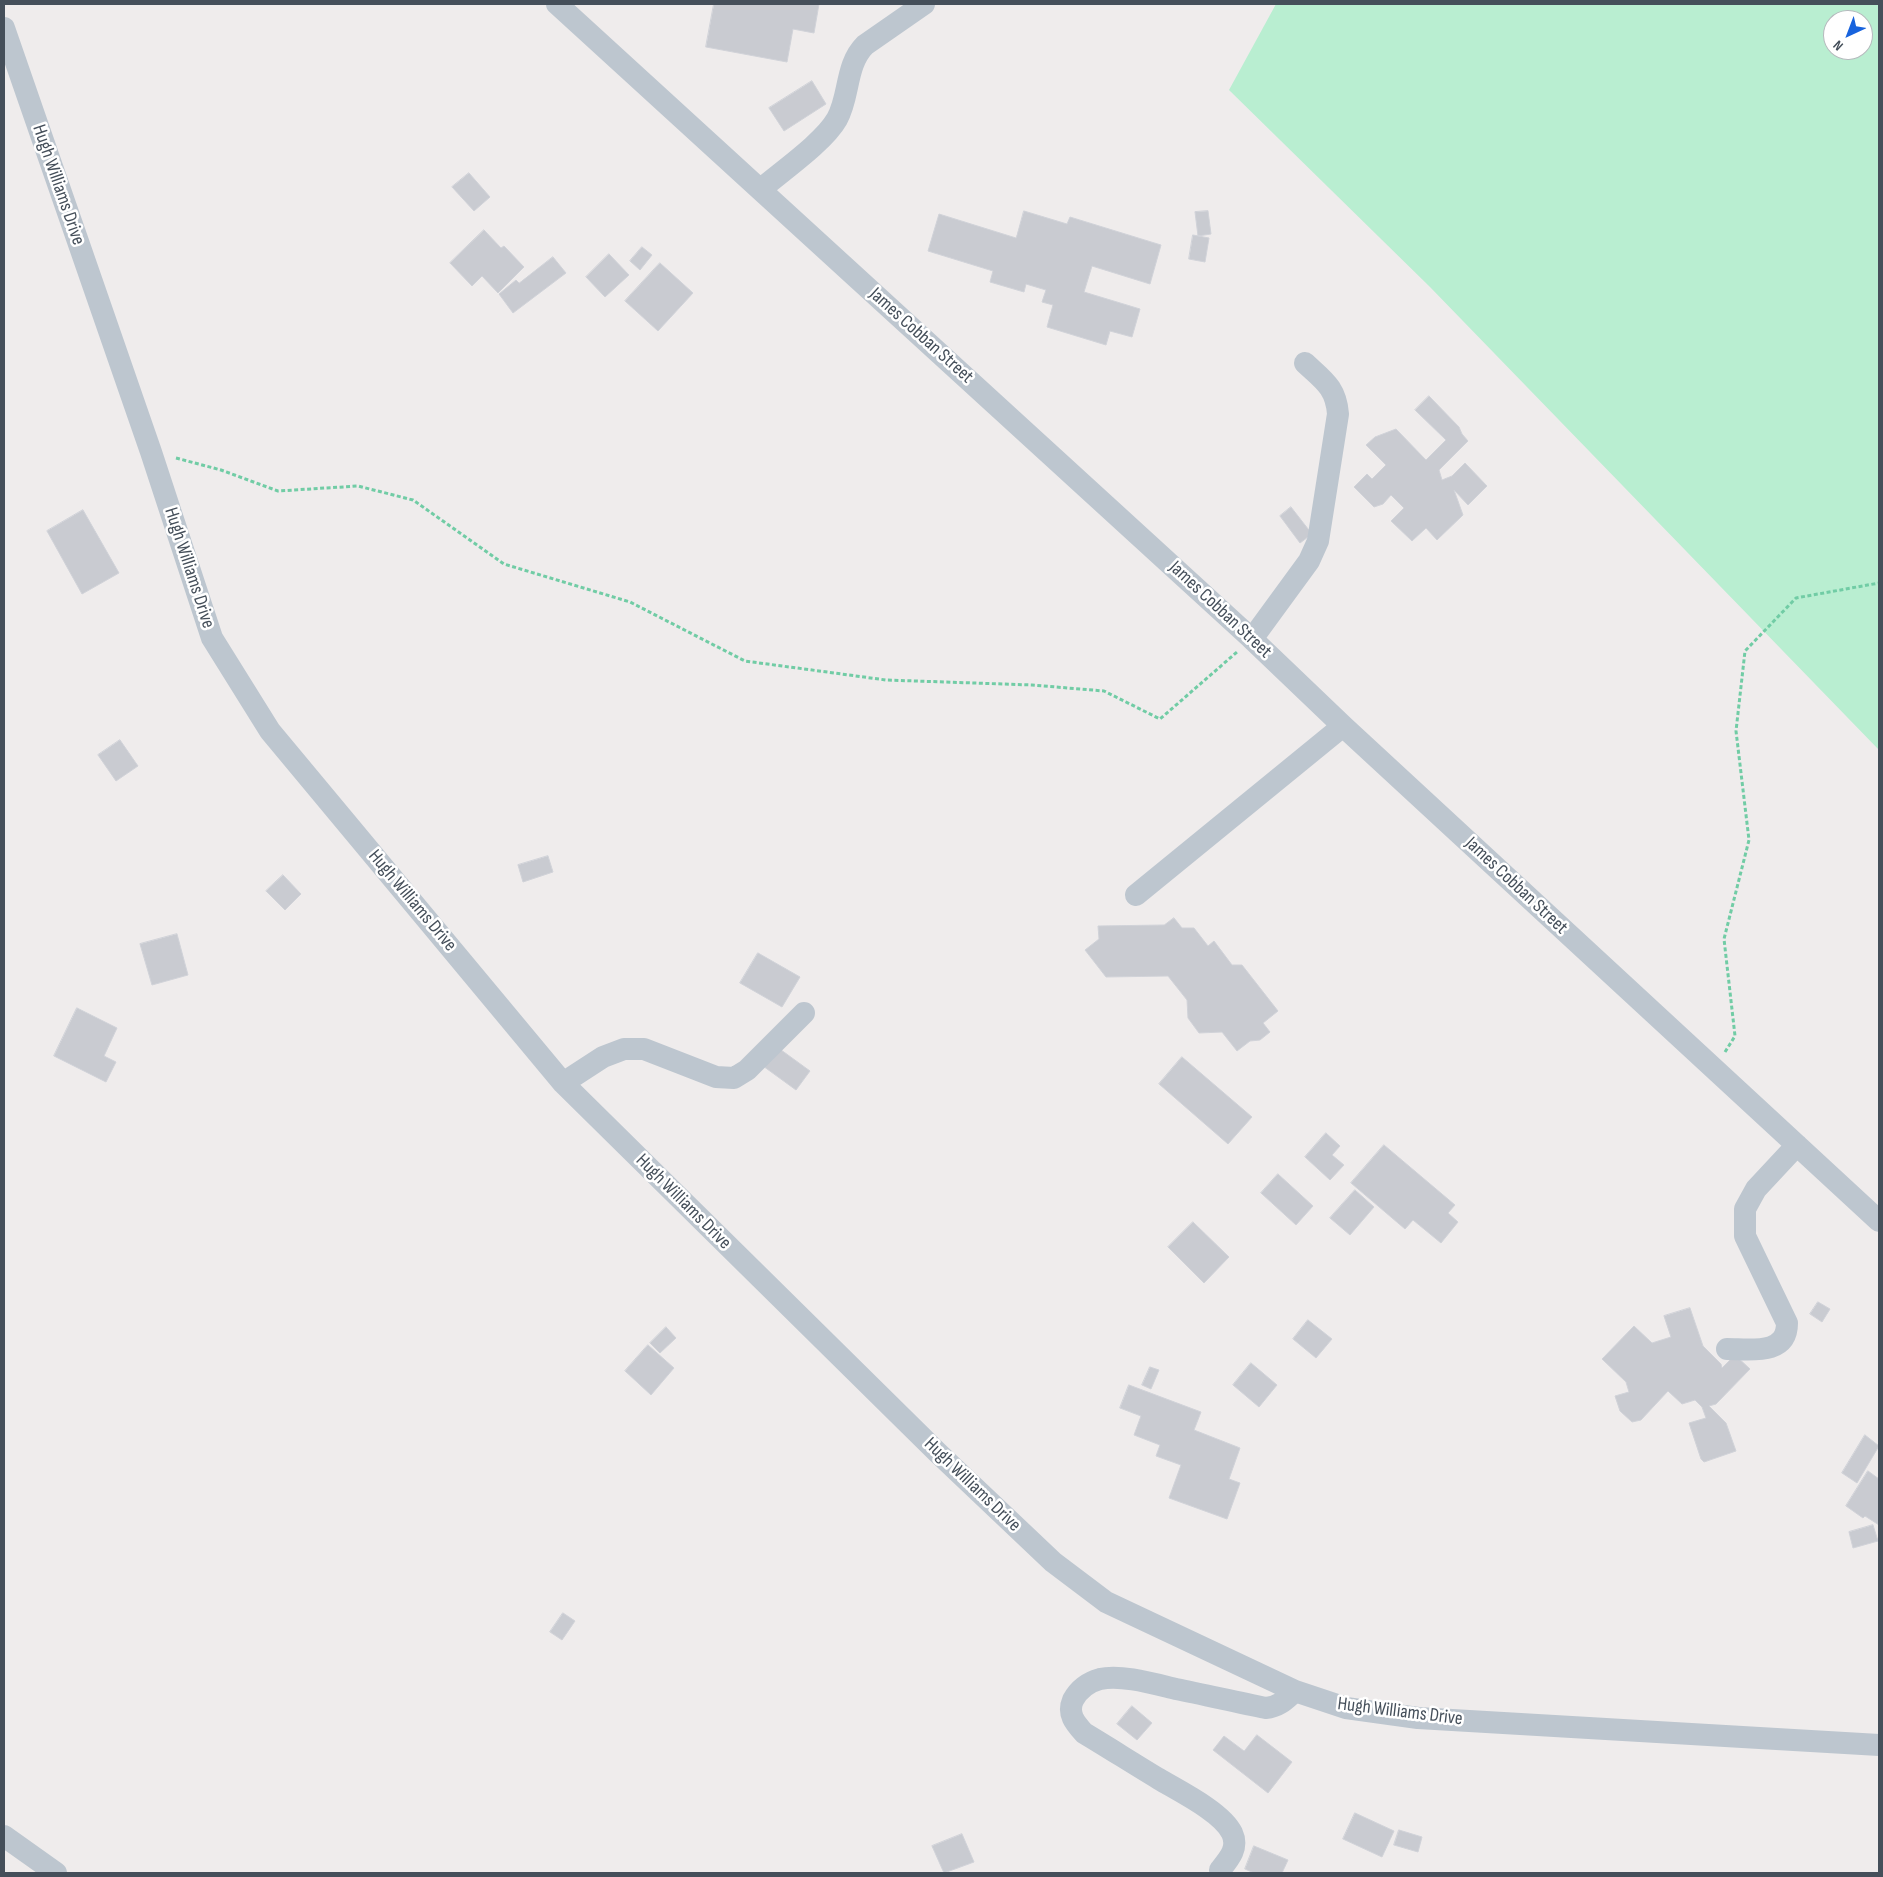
<!DOCTYPE html>
<html>
<head>
<meta charset="utf-8">
<style>
  body { margin:0 }
  #map { position:relative; width:1883px; height:1877px; overflow:hidden; background:#efecec; font-family:"Sofia Sans Condensed",sans-serif }
  canvas { display:block }
  .frame { position:absolute; inset:0; border:5px solid #454f5a; pointer-events:none }
  .north { position:absolute; left:1823px; top:10px; width:50px; height:50px; box-sizing:border-box; background:#fff; border:1px solid #b5b9bd; border-radius:50%; rotate:223deg; font-size:14px; font-weight:700; line-height:20px; text-align:center; color:#454f5a }
  .north::after { content:''; display:block; margin:auto; width:18px; height:22px; background:#1863dd; clip-path:polygon(50% 0,100% 100%,50% 72%,0 100%) }
</style>
</head>
<body>
<div id="map">
<canvas width="1883" height="1877"></canvas>
<div class="frame"></div>
<div class="north">N</div>
</div>
<script>
const ctx = document.querySelector('canvas').getContext('2d');
ctx.lineJoin = 'round';
function paint(path, color) { ctx.fillStyle = color; ctx.fill(path, 'evenodd'); }
function stroke(path, color, width, dash) { ctx.strokeStyle = color; ctx.lineWidth = width; ctx.lineCap = dash ? 'butt' : 'round'; ctx.setLineDash(dash || []); ctx.stroke(path); }
function drawText(font, color, halo, rows, align = 'center') {
  ctx.font = font + ' "Sofia Sans Condensed",sans-serif'; ctx.lineWidth = 5; ctx.setLineDash([]); ctx.textBaseline = 'middle'; ctx.strokeStyle = halo; ctx.fillStyle = color; for (const [text, x, y, turn = 0] of rows) {
    ctx.save(); ctx.translate(x, y); ctx.rotate((+turn || 0) * Math.PI / 180); ctx.textAlign = isNaN(turn) ? turn : align; if (halo) ctx.strokeText(text, 0, 0); ctx.fillText(text, 0, 0); ctx.restore();
  }
}
const green = new Path2D(`
  M1276 4H1879V750L1430 287 1229 90ZM1833 20H1863V50H1833Z`);
const building = new Path2D(`
  M714 4H819L814 33 793 29 787 62 706 47Z
  M812 81 826 104 784 131 769 108Z
  M469 173 490 197 474 211 452 187Z
  M1024 211 1067 224 1070 217 1161 245 1150 284 1092 266 1084 292 1140 309 1132 337 1110 331 1106 345 1047 327 1053 305 1042 302 1046 290 1026 284 1024 292 990 282 993 271 928 251 939 214 1016 238Z
  M1208 211 1211 234 1198 236 1195 212Z
  M484 230 501 248 504 246 524 267 498 293 482 276 472 286 450 263Z
  M1193 235 1209 238 1205 262 1189 259Z
  M642 247 652 255 640 270 630 261Z
  M609 254 629 275 605 297 586 277Z
  M553 257 566 273 513 313 499 294 516 280 519 283Z
  M660 263 693 293 658 331 625 301Z
  M1429 396 1459 427 1462 434 1468 441 1439 470 1442 480 1452 476 1465 463 1487 486 1468 505 1454 490 1463 515 1437 540 1426 528 1412 541 1391 521 1404 508 1391 495 1383 504 1374 507 1354 487 1367 474 1372 479 1386 465 1366 445 1375 437 1396 429 1426 460 1446 440 1415 410Z
  M1291 507 1312 534 1300 543 1280 516Z
  M83 510 119 573 82 594 47 531Z
  M120 740 138 766 116 781 98 755Z
  M548 856 553 872 523 882 518 865Z
  M283 875 301 894 285 910 266 891Z
  M1174 918 1182 928H1194L1208 946 1214 941 1232 965H1242L1278 1011 1263 1023 1270 1032 1260 1040 1250 1041 1237 1051 1222 1032 1199 1033 1188 1018 1187 1000 1168 976 1106 977 1085 950 1099 939 1098 926 1164 925Z
  M177 934 188 975 152 985 140 944Z
  M758 953 800 977 782 1007 740 983Z
  M77 1008 117 1028 104 1056 116 1062 106 1082 54 1056Z
  M777 1047 810 1071 796 1090 763 1066Z
  M1182 1057 1252 1117 1228 1144 1159 1084Z
  M1326 1133 1340 1146 1332 1155 1344 1165 1330 1180 1305 1157Z
  M1384 1145 1455 1205 1448 1213 1458 1222 1441 1243 1413 1220 1405 1229 1351 1183Z
  M1278 1174 1313 1206 1296 1225 1261 1193Z
  M1355 1190 1374 1207 1350 1235 1330 1218Z
  M1193 1222 1229 1257 1204 1283 1168 1247Z
  M1818 1302 1830 1309 1822 1322 1810 1314Z
  M1690 1308 1703 1346 1721 1364 1722 1368 1735 1355 1750 1369 1716 1404 1709 1406 1726 1423 1736 1451 1704 1462 1701 1459 1689 1423 1706 1418 1702 1407 1695 1400 1682 1404 1668 1391 1641 1420 1632 1422 1620 1411 1615 1396 1629 1392 1626 1382 1602 1359 1634 1326 1652 1343 1671 1337 1664 1316Z
  M1308 1320 1332 1339 1316 1358 1293 1339Z
  M666 1327 676 1338 660 1353 650 1343Z
  M648 1345 674 1368 651 1395 625 1371Z
  M1251 1363 1277 1385 1259 1407 1233 1385Z
  M1150 1367 1159 1370 1151 1389 1142 1385Z
  M1129 1385 1201 1412 1194 1430 1240 1448 1229 1479 1240 1483 1227 1519 1169 1498 1181 1465 1156 1456 1160 1445 1134 1435 1141 1416 1120 1408Z
  M1865 1435 1879 1446 1857 1483 1842 1473Z
  M1868 1471 1879 1479V1525L1865 1516 1863 1518 1846 1506Z
  M1873 1525 1878 1541 1853 1548 1849 1532Z
  M563 1613 575 1621 562 1640 550 1632Z
  M1132 1706 1152 1723 1137 1740 1117 1724Z
  M1257 1735 1292 1762 1268 1793 1213 1750 1224 1736 1244 1751Z
  M1355 1813 1394 1831 1382 1857 1343 1839Z
  M1399 1830 1422 1837 1418 1852 1394 1845Z
  M962 1834 974 1862 944 1873 932 1846Z
  M1254 1846 1288 1860 1282 1873H1254L1245 1869Z`);
const path = new Path2D(`
  M176 458 221 470 278 491 358 486 413 500 504 564 630 602 745 661 886 680 1032 685 1104 691 1160 719 1237 652
  M1725 1052 1735 1036 1724 939 1749 840 1736 731 1745 651 1796 598 1879 583`);
const minor = new Path2D(`
  M557 4 1252 639 1343 726 1879 1221
  M4 28 151 452 212 638 270 731 563 1083 937 1452 1053 1562 1106 1602 1295 1691 1346 1708 1418 1718 1879 1745
  M761 189C782 171 824 142 837 119 850 96 845 65 865 45L924 4
  M1252 639 1309 561 1318 541 1338 414C1336 387 1323 380 1305 363
  M1136 895 1343 726
  M563 1083 603 1057 624 1049H644L716 1077 734 1078 747 1070 804 1013
  M1727 1349C1750 1349 1787 1356 1787 1323L1745 1236V1209L1756 1189 1797 1145
  M4 1836 56 1873
  M1220 1870C1229 1859 1239 1848 1232 1833 1222 1812 1179 1791 1159 1779 1134 1764 1109 1748 1084 1733 1075 1723 1067 1714 1073 1700 1079 1689 1089 1682 1100 1679 1121 1674 1155 1684 1176 1689 1206 1695 1236 1702 1266 1708 1279 1707 1286 1699 1295 1691`);
const streetNames = [
  ["Hugh Williams Drive",58,185,71],
  ["James Cobban Street",921,336,42],
  ["Hugh Williams Drive",189,568,72],
  ["James Cobban Street",1220,610,43],
  ["James Cobban Street",1516,886,43],
  ["Hugh Williams Drive",412,901,50],
  ["Hugh Williams Drive",683,1202,45],
  ["Hugh Williams Drive",972,1485,44],
  ["Hugh Williams Drive",1400,1712,7]
];
paint(green, '#b9eed1');
paint(building, '#c9cbd1');
stroke(building, '#d0d2d8', 1);
stroke(path, '#71cca5', 3, [4, 2.5]);
stroke(minor, '#bdc6cf', 22);
drawText('19px', '#454f5a', '#fff', streetNames);
</script>
</body>
</html>
